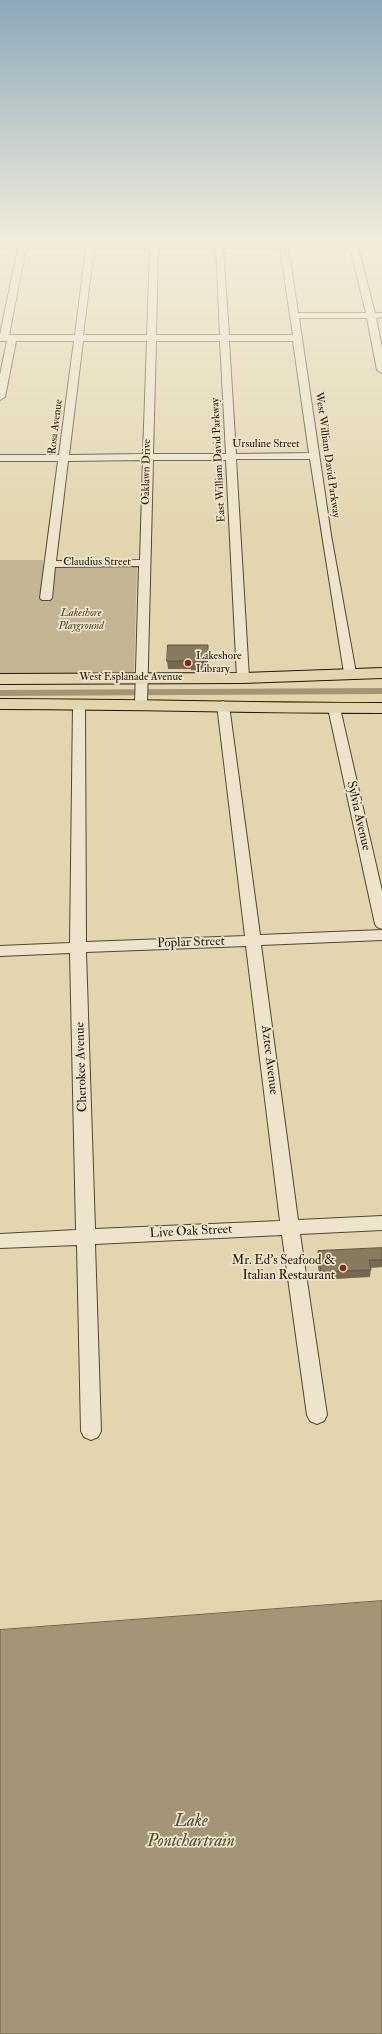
<!DOCTYPE html>
<html>
<head>
<meta charset="utf-8">
<style>
  body { margin:0 }
  canvas { display:block; background:#e3d6af }
</style>
</head>
<body>
<canvas width="382" height="2034"></canvas>
<script>
const ctx = document.querySelector('canvas').getContext('2d');
ctx.lineJoin = 'round';
function paint(path, color) { ctx.fillStyle = color; ctx.fill(path, 'evenodd'); }
function stroke(path, color, width, dash) { ctx.strokeStyle = color; ctx.lineWidth = width; ctx.lineCap = dash ? 'butt' : 'round'; ctx.setLineDash(dash || []); ctx.stroke(path); }
function drawText(font, color, halo, rows, align = 'center') {
  ctx.font = font + ' "IM FELL Double Pica",serif'; ctx.lineWidth = 3.5; ctx.setLineDash([]); ctx.textBaseline = 'middle'; ctx.strokeStyle = halo; ctx.fillStyle = color; for (const [text, x, y, turn = 0] of rows) {
    ctx.save(); ctx.translate(x, y); ctx.rotate((+turn || 0) * Math.PI / 180); ctx.textAlign = isNaN(turn) ? turn : align; if (halo) ctx.strokeText(text, 0, 0); ctx.fillText(text, 0, 0); ctx.restore();
  }
}
const green = new Path2D(`
  M0 560H43V566H137L134 673 0 674Z`);
const water = new Path2D(`
  M382 1601V2034H0V1630Z`);
const canal = new Path2D(`
  M382 688V694L0 696V690Z`);
const minor = new Path2D(`
  M20 240H28L27 244H87V240H95L94 244H150V240H158V244H215V240H223V244H280L279 240H287L298 313H366L349 244H320L316 242 319 240H382V244H357L375 313H382V317L376 318 382 348V373L377 370 367 318H299L331 535 356 673 354 676H346L344 673 310 459H236L249 678 247 681 243 682 237 678 226 460H153L147 704 145 707 141 708 135 704 139 566 55 567 52 598 50 600H42L40 598 58 461H0V455H59L74 341H16L5 397 0 400V375L7 341H0V335L18 248H0V244H19ZM26 248H86L75 335H9ZM94 248H150L147 335H83ZM158 248H216L220 335H156ZM223 248H280L293 335H229ZM83 341H147L143 454 69 455ZM156 341H220L226 454H153ZM229 341H293L309 453 236 454ZM143 460 140 560 56 561 68 461Z
  M79 700 85 704 86 942 245 936 217 705 223 701 229 705 260 935 382 930V940L261 945 298 1220 382 1216V1230L300 1234 327 1415 324 1421 317 1424 310 1421 307 1415 282 1235 95 1244 101 1431 98 1437 91 1440 84 1437 81 1431 77 1245 0 1248V1234L76 1230 70 953 0 956V946L70 943 73 704ZM246 946 280 1221 95 1229 86 952Z
  M334 704 340 708 382 891V929L377 927 375 924 328 708Z`);
const major = new Path2D(`
  M382 668V678L243 683 0 684V674L243 673Z
  M0 699C127 699 255 703 382 703V713C255 713 127 709 0 709Z`);
const wall = new Path2D(`
  M208 645V667H204V671L191 670V669H168L167 661Z
  M382 1248V1267L371 1268 370 1277 320 1280 317 1259 318 1251Z`);
const building = new Path2D(`
  M168 645H208V659H204V662H191V661H167Z
  M382 1248V1260H369L371 1270 321 1272 318 1251Z`);
const markers = [
  [188,663,4,"#8f2418"],
  [343,1268,4,"#8f2418"]
];
const farStreetnames = [
  ["Rosa Avenue",56,427,-83],
  ["Ursuline Street",266,445],
  ["West William David Parkway",327,455,82],
  ["East William David Parkway",219,460,-93],
  ["Oaklawn Drive",147,472,-89],
  ["Claudius Street",97,563],
  ["West Esplanade Avenue",131,678]
];
const farParknames = [
  ["Lakeshore",81,614],
  ["Playground",81,627]
];
const farPoinames = [
  ["Lakeshore",196,657],
  ["Library",196,670]
];
const streetNames = [
  ["Sylvia Avenue",358,816,77],
  ["Poplar Street",191,943,-2],
  ["Aztec Avenue",269,1060,83],
  ["Cherokee Avenue",82,1067,-92],
  ["Live Oak Street",191,1232,-3]
];
const poiNames = [
  ["Mr. Ed's Seafood &",335,1261],
  ["Italian Restaurant",335,1276]
];
const nearWaternames = [
  ["Lake",191,1822],
  ["Pontchartrain",191,1842]
];
paint(green, '#c3b592');
paint(water, '#a39576');
stroke(water, '#716249', 1);
paint(canal, '#a39576');
stroke(minor, '#554630', 2);
stroke(major, '#261606', 2);
paint(minor, '#ede4cb');
paint(major, '#e3d6af');
paint(wall, '#756951');
paint(building, '#887a5e');
stroke(building, '#5f5542', 1);
const sky = ctx.createLinearGradient(0, 0, 0, 525);
sky.addColorStop(0, '#8ca8ba');
sky.addColorStop(0.46, '#f2eddb');
sky.addColorStop(1, '#f2eddb00');
ctx.fillStyle = sky;
ctx.fillRect(0, 0, 382, 525);
for (const [x, y, r, color] of markers) { const dot = new Path2D(); dot.arc(x, y, r, 0, 2 * Math.PI); ctx.fillStyle = color; ctx.fill(dot); stroke(dot, '#ede4cb', 1.5); }
drawText('11px', '#261606', '#ede4cb', farStreetnames);
drawText('italic 11px', '#554630', '#ede4cb', farParknames);
drawText('11px', '#261606', '#ede4cb', farPoinames, 'left');
drawText('13px', '#261606', '#ede4cb', streetNames);
drawText('13px', '#261606', '#ede4cb', poiNames, 'right');
drawText('italic 17px', '#584933', '#ede4cb', nearWaternames);
</script>
</body>
</html>
